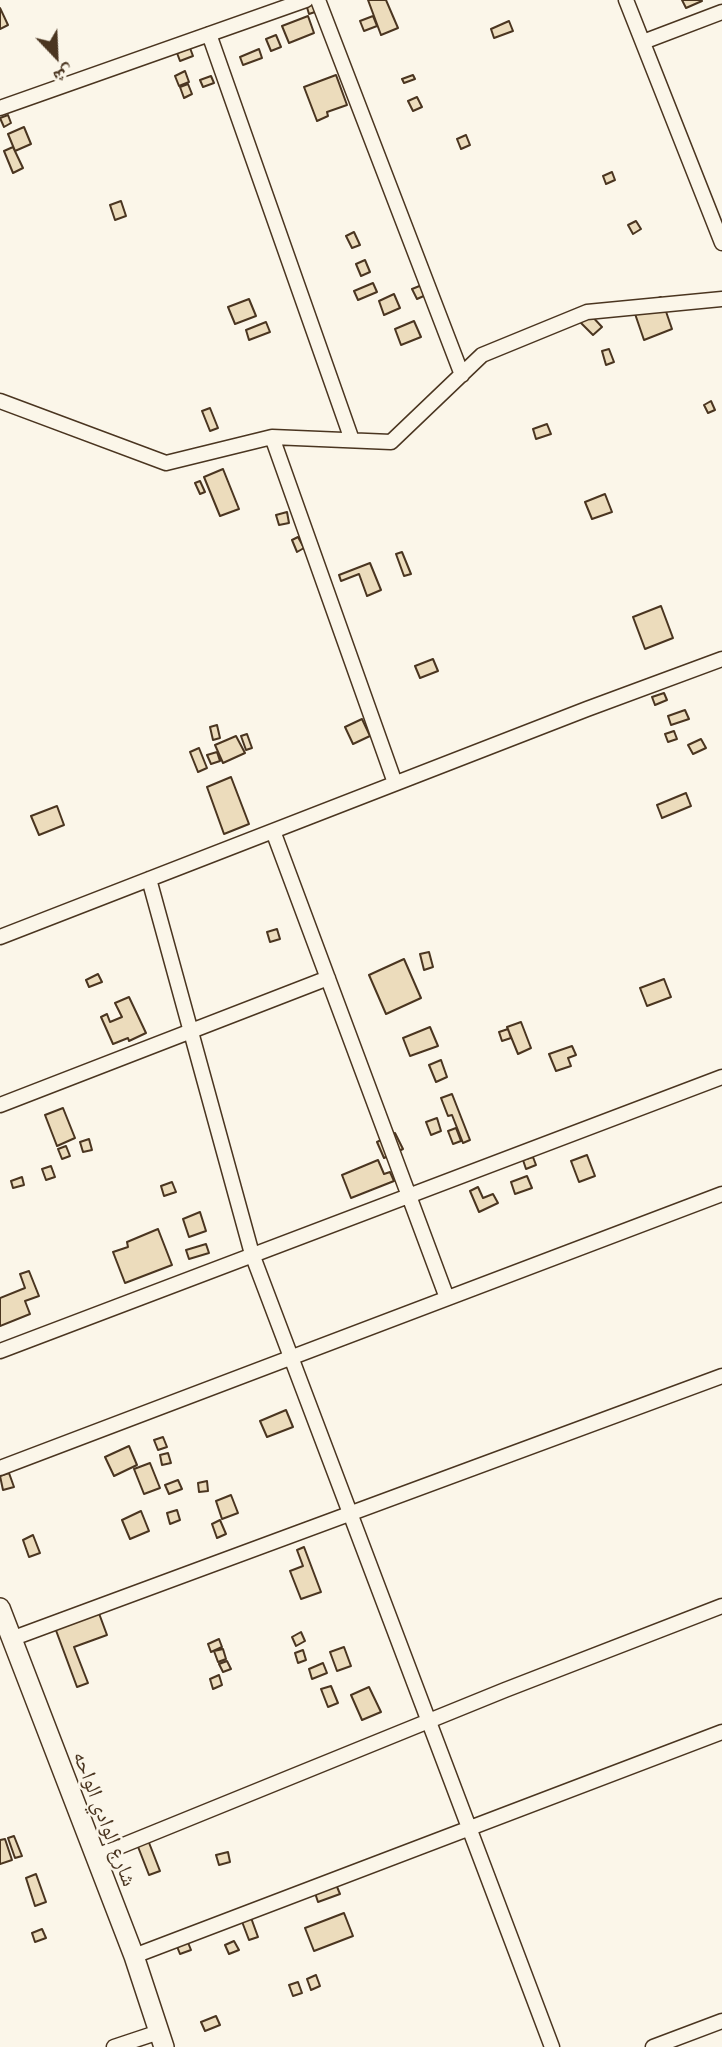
<!DOCTYPE html>
<html>
<head>
<meta charset="utf-8">
<style>
  body { margin:0 }
  #map { position:relative; width:722px; height:2047px; overflow:hidden; background:#fbf6e9; font-family:"Archivo Narrow","Noto Naskh Arabic",sans-serif }
  canvas { display:block }
  .north { position:absolute; left:21px; top:21px; width:70px; height:70px; -webkit-text-stroke:5px #fbf6e9; paint-order:stroke; rotate:157deg; font-size:19px; font-weight:700; line-height:28px; text-align:center; color:#4a3520 }
  .north::after { content:''; display:block; margin:auto; width:24px; height:32px; background:#4a3520; clip-path:polygon(50% 0,100% 100%,50% 72%,0 100%) }
</style>
</head>
<body>
<div id="map">
<canvas width="722" height="2047"></canvas>
<div class="north">ش</div>
</div>
<script>
const ctx = document.querySelector('canvas').getContext('2d');
ctx.lineJoin = 'round';
function paint(path, color) { ctx.fillStyle = color; ctx.fill(path, 'evenodd'); }
function stroke(path, color, width, dash) { ctx.strokeStyle = color; ctx.lineWidth = width; ctx.lineCap = dash ? 'butt' : 'round'; ctx.setLineDash(dash || []); ctx.stroke(path); }
function drawText(font, color, halo, rows, align = 'center') {
  ctx.font = font + ' "Archivo Narrow","Noto Naskh Arabic",sans-serif'; ctx.lineWidth = 5; ctx.setLineDash([]); ctx.textBaseline = 'middle'; ctx.strokeStyle = halo; ctx.fillStyle = color; for (const [text, x, y, turn = 0] of rows) {
    ctx.save(); ctx.translate(x, y); ctx.rotate((+turn || 0) * Math.PI / 180); ctx.textAlign = isNaN(turn) ? turn : align; if (halo) ctx.strokeText(text, 0, 0); ctx.fillText(text, 0, 0); ctx.restore();
  }
}
const building = new Path2D(`
  M368 0H386L398 28 381 35Z
  M682 0H701L702 1 686 8Z
  M315 1 318 11 309 14 306 4Z
  M0 8 8 25 0 29Z
  M308 16 314 33 289 43 282 26Z
  M373 16 377 26 364 31 360 21Z
  M509 21 513 31 494 38 491 29Z
  M276 35 281 47 271 51 266 39Z
  M190 48 193 56 180 61 177 53Z
  M259 49 262 58 243 65 240 57Z
  M185 71 189 82 179 86 175 76Z
  M336 75 347 105 327 112 328 116 317 121 304 87Z
  M413 75 415 79 404 83 402 79Z
  M211 76 214 83 203 87 200 80Z
  M188 84 192 94 184 98 180 87Z
  M417 97 422 107 413 111 408 101Z
  M8 115 11 123 4 127 0 118Z
  M24 127 31 144 15 151 8 134Z
  M466 135 470 145 461 149 457 139Z
  M13 147 23 168 13 173 4 151Z
  M612 172 615 180 606 184 603 176Z
  M121 201 126 216 115 220 110 205Z
  M636 221 641 229 633 234 628 225Z
  M354 232 360 245 352 248 346 236Z
  M365 260 370 272 361 276 356 264Z
  M373 283 377 292 358 300 354 291Z
  M422 285 426 295 417 299 412 289Z
  M394 294 400 308 384 315 379 301Z
  M661 297 672 329 644 340 633 308Z
  M249 299 256 316 235 324 228 307Z
  M589 313 602 327 593 335 580 322Z
  M414 321 421 337 401 345 395 329Z
  M266 322 270 332 249 340 246 330Z
  M609 349 614 362 606 365 602 351Z
  M711 401 715 410 708 413 704 405Z
  M210 408 218 428 210 431 202 411Z
  M547 424 551 434 536 439 533 429Z
  M223 469 239 509 220 516 204 477Z
  M200 481 205 492 200 494 195 483Z
  M605 494 612 512 592 519 585 502Z
  M287 512 289 523 279 525 276 515Z
  M298 537 304 548 297 552 292 540Z
  M402 552 411 574 404 576 396 554Z
  M370 563 381 590 367 596 359 574 341 581 339 575Z
  M661 606 673 638 645 649 633 617Z
  M433 659 438 671 420 678 415 666Z
  M664 693 667 700 655 705 652 697Z
  M685 710 689 719 671 725 668 716Z
  M362 719 370 736 353 744 345 727Z
  M217 725 220 738 213 740 210 727Z
  M674 731 677 739 668 742 665 734Z
  M247 734 252 748 246 750 241 736Z
  M236 736 245 753 223 763 215 745Z
  M701 739 706 748 693 754 688 745Z
  M199 748 207 768 198 772 190 752Z
  M217 752 220 761 211 764 207 755Z
  M231 777 249 824 224 834 207 787Z
  M686 793 691 806 662 818 657 805Z
  M57 806 64 825 39 835 31 816Z
  M277 929 280 939 270 942 267 932Z
  M429 952 433 967 424 970 420 954Z
  M404 959 421 998 386 1014 369 975Z
  M98 974 102 982 89 987 86 980Z
  M664 979 671 997 647 1006 640 988Z
  M129 997 146 1033 129 1041 128 1038 113 1044 101 1017 107 1014 110 1022 122 1017 115 1003Z
  M521 1022 531 1048 518 1054 507 1027Z
  M430 1027 438 1046 410 1056 403 1038Z
  M508 1029 511 1038 502 1041 499 1032Z
  M572 1046 576 1055 568 1058 571 1066 556 1071 549 1054Z
  M441 1060 447 1077 436 1082 429 1065Z
  M452 1094 470 1140 463 1143 452 1115 448 1116 441 1098Z
  M63 1108 75 1138 57 1146 45 1115Z
  M437 1118 441 1131 431 1135 426 1122Z
  M456 1128 461 1141 453 1144 448 1131Z
  M395 1133 403 1149 384 1158 377 1142Z
  M89 1139 92 1150 83 1152 80 1142Z
  M66 1146 70 1156 62 1159 58 1149Z
  M587 1155 595 1176 579 1182 571 1161Z
  M533 1157 536 1165 526 1169 523 1160Z
  M378 1160 384 1174 390 1172 394 1181 351 1198 342 1175Z
  M51 1166 55 1177 46 1180 42 1169Z
  M527 1176 532 1188 515 1194 511 1182Z
  M22 1177 24 1185 13 1188 11 1181Z
  M172 1182 176 1192 164 1196 161 1186Z
  M478 1187 483 1198 493 1194 498 1203 479 1212 470 1191Z
  M200 1212 206 1231 189 1237 183 1219Z
  M158 1229 172 1265 125 1283 113 1252 128 1247 127 1242Z
  M206 1244 209 1253 189 1259 186 1250Z
  M29 1271 39 1296 25 1301 30 1314 0 1326V1298L25 1288 20 1274Z
  M286 1410 293 1427 267 1437 260 1421Z
  M163 1437 167 1447 158 1450 154 1440Z
  M129 1446 137 1465 114 1476 105 1457Z
  M168 1453 171 1463 162 1465 160 1455Z
  M150 1463 160 1488 144 1494 134 1469Z
  M9 1473 14 1487 3 1490 0 1476Z
  M178 1480 182 1489 169 1494 165 1485Z
  M207 1481 208 1491 199 1492 198 1483Z
  M231 1495 238 1513 222 1519 216 1501Z
  M177 1510 180 1520 170 1524 167 1513Z
  M141 1511 149 1531 130 1539 122 1520Z
  M220 1520 226 1534 217 1538 212 1524Z
  M33 1535 40 1553 29 1557 23 1540Z
  M304 1547 321 1592 301 1599 290 1571 303 1566 297 1550Z
  M97 1608 107 1635 74 1647 88 1683 77 1687 54 1625Z
  M301 1632 305 1641 296 1646 292 1637Z
  M219 1639 222 1647 211 1652 208 1644Z
  M344 1647 351 1666 337 1671 330 1652Z
  M223 1649 226 1659 218 1662 214 1651Z
  M303 1650 306 1660 298 1663 295 1653Z
  M227 1661 231 1669 223 1672 219 1664Z
  M323 1663 327 1673 312 1679 309 1669Z
  M219 1675 222 1685 213 1689 210 1679Z
  M331 1686 338 1703 328 1707 321 1689Z
  M369 1687 381 1712 362 1720 351 1695Z
  M146 1835 160 1871 149 1875 135 1839Z
  M14 1836 22 1856 15 1858 8 1838Z
  M5 1839 12 1860 0 1864V1840Z
  M228 1852 230 1862 219 1865 216 1855Z
  M36 1874 46 1902 35 1906 26 1878Z
  M335 1882 340 1894 318 1902 314 1890Z
  M344 1913 353 1936 314 1951 305 1928Z
  M250 1915 258 1937 249 1940 241 1919Z
  M42 1929 46 1938 35 1942 32 1933Z
  M187 1940 191 1950 180 1954 176 1944Z
  M234 1941 239 1950 229 1954 225 1945Z
  M316 1975 320 1986 311 1990 307 1979Z
  M298 1982 302 1993 293 1996 289 1985Z
  M216 2016 220 2025 205 2031 201 2022Z`);
const minor = new Path2D(`
  M318 0 462 375
  M626 0 722 243
  M209 34 352 440
  M643 42 722 12
  M0 108 306 0
  M0 401 166 463 272 437 391 442 482 355 587 312 722 299
  M272 437 395 783
  M273 831 447 1298
  M149 879 252 1254 552 2047
  M0 937 587 709 722 659
  M0 1105 328 978
  M0 1351 722 1077
  M0 1468 722 1194
  M11 1639 722 1376
  M94 1857 505 1690 722 1606
  M134 1956 722 1732
  M114 2047 159 2032
  M653 2047 722 2021`);
const secondary = new Path2D(`
  M0 1608 134 1956 164 2047`);
const streetNames = [
  ["شارع الوادي الواحه",104,1819,69]
];
paint(building, '#ecdcbc');
stroke(building, '#4a3520', 2);
stroke(minor, '#4a3520', 17);
stroke(secondary, '#4a3520', 22);
stroke(minor, '#fbf6e9', 14);
stroke(secondary, '#fbf6e9', 19);
drawText('21px', '#4a3520', '#fbf6e9', streetNames);
</script>
</body>
</html>
